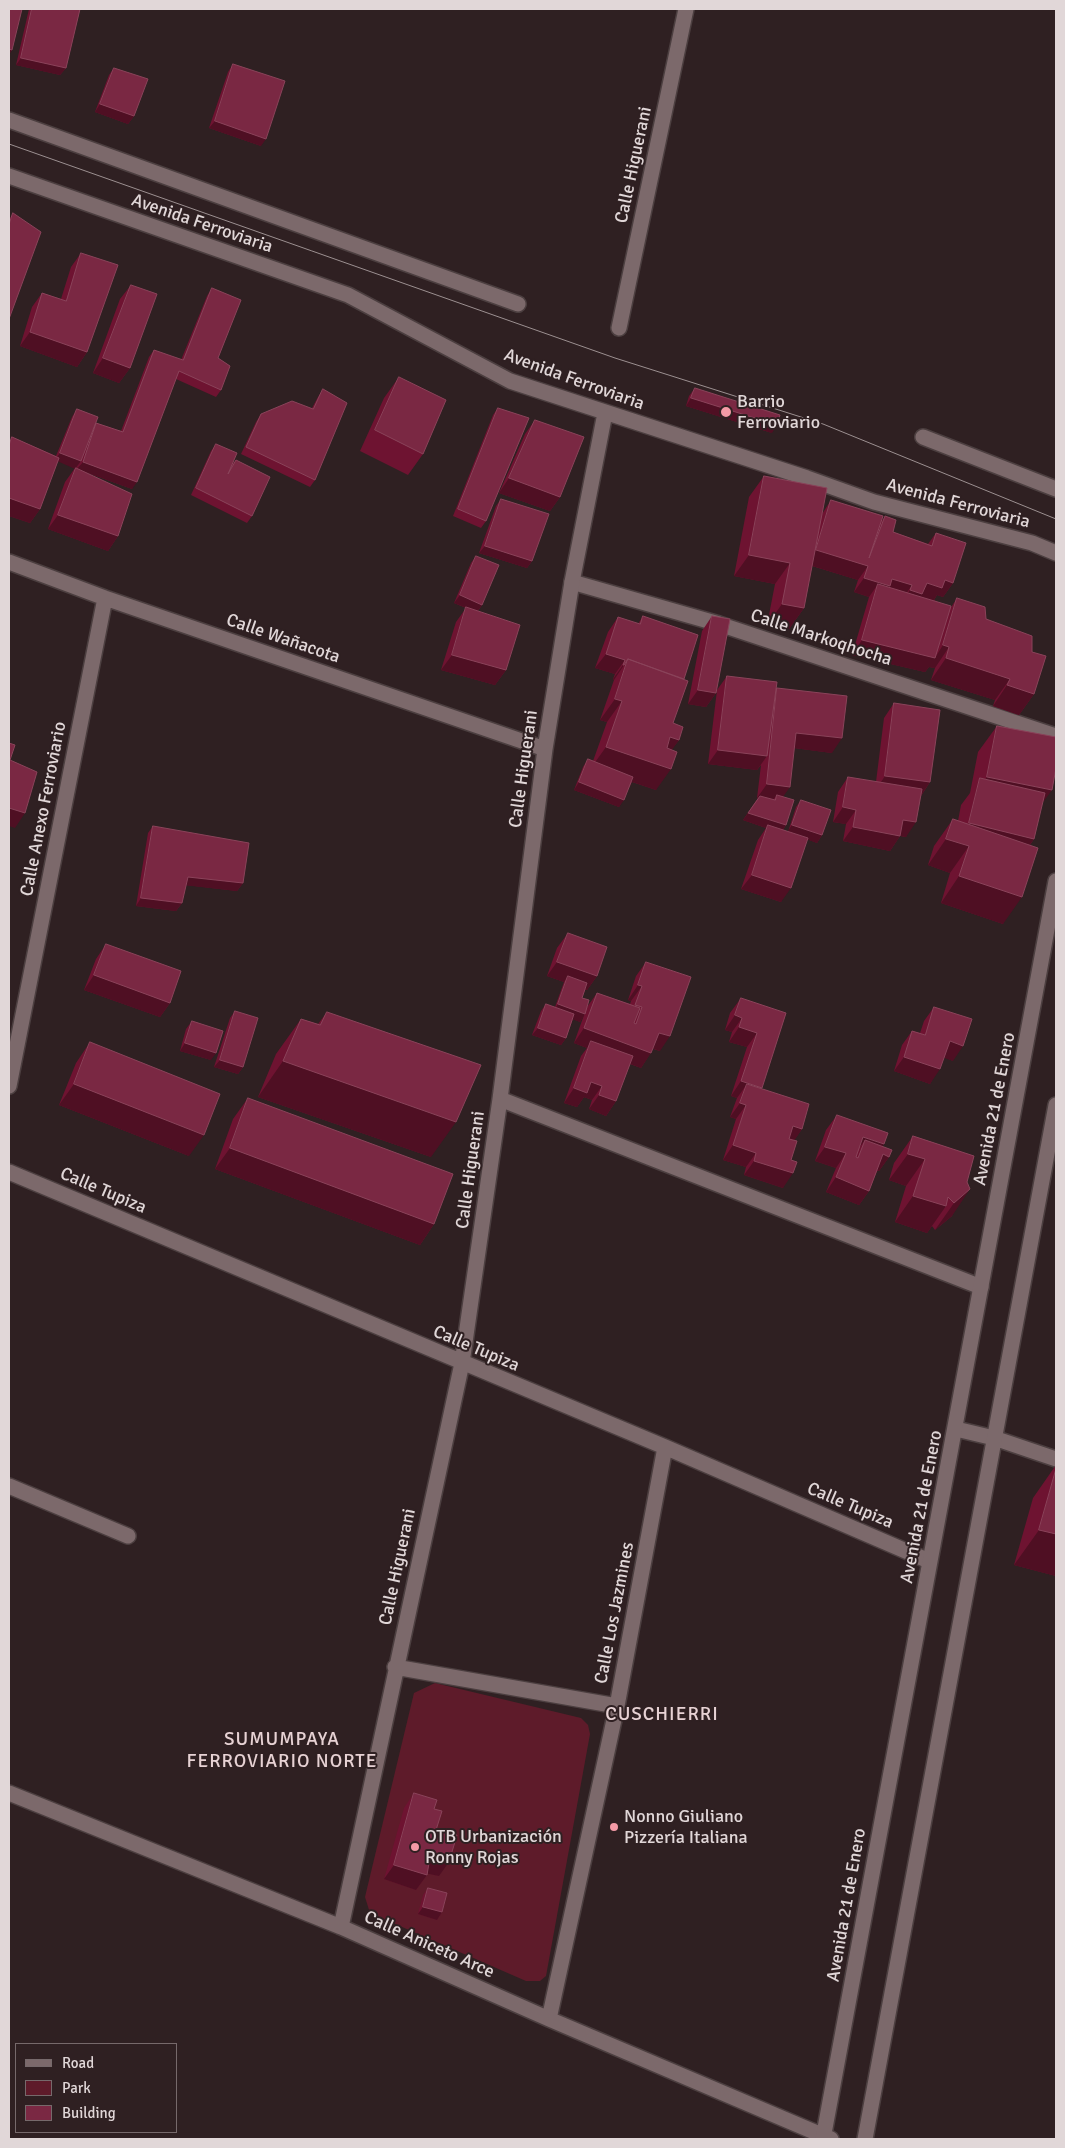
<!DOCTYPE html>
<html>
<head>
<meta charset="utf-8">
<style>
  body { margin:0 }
  #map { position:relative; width:1065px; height:2148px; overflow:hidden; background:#2f2022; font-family:Signika,sans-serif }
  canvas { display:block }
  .frame { position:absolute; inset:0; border:10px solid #e1d7d8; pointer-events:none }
  .legend { position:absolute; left:15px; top:2043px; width:162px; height:90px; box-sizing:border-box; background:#2f2022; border:1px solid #76696b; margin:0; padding:6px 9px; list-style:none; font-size:15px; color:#e1d7d8 }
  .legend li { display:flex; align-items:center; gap:10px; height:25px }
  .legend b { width:25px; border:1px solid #76696b }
</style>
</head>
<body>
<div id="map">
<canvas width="1065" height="2148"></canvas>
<div class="frame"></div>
<ul class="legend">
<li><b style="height:6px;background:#7c696b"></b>Road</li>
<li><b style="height:14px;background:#5e1b2a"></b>Park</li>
<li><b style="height:14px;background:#7a2843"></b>Building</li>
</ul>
</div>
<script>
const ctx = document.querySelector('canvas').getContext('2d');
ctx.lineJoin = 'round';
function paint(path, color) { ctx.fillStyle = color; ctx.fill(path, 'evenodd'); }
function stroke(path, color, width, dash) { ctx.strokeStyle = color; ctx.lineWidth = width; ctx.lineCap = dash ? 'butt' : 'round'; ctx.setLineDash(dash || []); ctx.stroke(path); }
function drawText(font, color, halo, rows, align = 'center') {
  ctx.font = font + ' Signika,sans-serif'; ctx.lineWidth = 4; ctx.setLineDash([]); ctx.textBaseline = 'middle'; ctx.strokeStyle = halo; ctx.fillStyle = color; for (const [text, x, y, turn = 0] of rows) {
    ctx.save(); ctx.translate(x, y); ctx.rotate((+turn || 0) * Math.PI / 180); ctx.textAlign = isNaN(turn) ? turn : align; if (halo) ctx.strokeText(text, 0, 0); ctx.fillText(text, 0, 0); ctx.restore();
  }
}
const green = new Path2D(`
  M435 1683 581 1718 588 1725 590 1734 546 1976 540 1981H526L370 1913 365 1897 414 1693Z`);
const lane = new Path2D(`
  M572 582 719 624 1056 736
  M9 1486 128 1536`);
const street = new Path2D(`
  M9 120 518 304
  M9 176 348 295 510 381 807 478 874 502 1032 543 1056 553
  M619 328 686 9
  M923 437 1056 489
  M9 562 105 598 545 749
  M9 1086 105 598
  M500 1099 981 1287
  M9 1172 665 1447 929 1561
  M956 1429 994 1438 1056 1459
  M395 1667 617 1706
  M9 1793 341 1927 549 2019 831 2139
  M341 1927 462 1363 500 1099 545 749 572 582 605 413
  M549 2019 617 1706 665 1447`);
const secondary = new Path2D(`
  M823 2139 1056 881
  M865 2139 1056 1105`);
const tram = new Path2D(`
  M9 144 615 358 823 424 1056 519`);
const wall = new Path2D(`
  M29 9H80L66 68 60 75 16 65Z
  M233 64 261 146 209 128 228 72Z
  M114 68 134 116 128 124 95 112 109 75Z
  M13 213 9 319V220Z
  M81 253 87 352 77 367 20 346 32 307 42 293 61 299 71 267Z
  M131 285 130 368 119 383 93 373 120 299Z
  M212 288 221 390 216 397 176 379 132 489 85 472 118 536 108 551 48 529 65 482 75 468 58 461 40 509 30 523 9 516V442L12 437 56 456 72 417 77 409 94 426 96 423 121 431 149 357 154 350 181 360 207 296Z
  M399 377 423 454 408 475 360 451 384 398Z
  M695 388 772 433 686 406 689 396Z
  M323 389 315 480 310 487 241 454 256 422 261 414 312 408 318 397Z
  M498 408 486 521 481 528 453 516 493 415Z
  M535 420 560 497 550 511 499 493 525 434Z
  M216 444 232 464 236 460 252 516 247 523 191 495 211 451Z
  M764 476 822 514 831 500 881 522 885 516 893 532 928 544 936 533 953 583 943 597 937 595 934 600 950 609 957 598 1032 652 1034 694 1019 715 993 706 995 700 931 680 935 668 929 667 925 672 852 655 869 597 854 592 858 580 812 566 804 608 789 629 767 625 775 584 734 576 749 497Z
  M501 499 532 561 527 568 479 553 496 506Z
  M476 556 482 605 478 611 506 670 495 685 441 670 456 622 466 608 454 603 471 563Z
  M643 616 684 679 673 723 679 740 671 750 656 790 632 782 619 807 574 790 583 767 588 759 593 761 607 722 600 720 614 680 613 679 615 674 595 668 608 632 618 617 638 624Z
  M712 616 716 693 706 707 688 704 702 631Z
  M727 676 775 691 777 688 832 753 794 748 783 797 786 825 783 830 788 832 796 807 801 800 822 835 817 843 807 839 781 902 741 889 758 840 766 828 743 820 758 798H757L761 765 757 770 708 764 717 690Z
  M894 703 930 782 921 796 906 837 900 836 890 851 843 841 846 824 833 822 838 792 848 777 876 782 884 718Z
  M997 726 1042 803 1034 839 1030 845 1003 924 941 903 950 873 928 865 934 846 953 819 958 821 961 805 970 793 978 752Z
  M153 826 243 883 237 891 186 885 182 903 176 911 136 906 148 833Z
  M568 933 597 976 587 990H585L582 998 587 1007 597 993 630 1004 631 1001 628 1000 636 976 646 962 660 1051 653 1049 641 1068 630 1064 616 1101 606 1116 589 1109 592 1100 584 1097 577 1107 564 1103 581 1056 587 1048 574 1043 584 1015 580 1022 573 1019 566 1038 561 1045 532 1035 541 1011 546 1004 555 1007 564 982 547 976 557 948Z
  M106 944 170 1003 160 1017 84 990 96 959Z
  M741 998 786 1013 761 1089 802 1129 794 1140 791 1160 783 1188 744 1175 746 1167 723 1160 736 1119 730 1117 737 1098 731 1096 747 1047 729 1042 732 1032 725 1030 730 1013Z
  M934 1007 953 1061 944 1057 930 1084 894 1071 902 1045 912 1031 920 1033 924 1021Z
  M235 1011 243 1067 238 1074 214 1067 230 1018Z
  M327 1012 431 1157 258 1097 276 1054 301 1019 318 1024Z
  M192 1021 211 1060 180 1051 186 1029Z
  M90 1042 189 1156 59 1105 76 1063Z
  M248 1098 434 1224 420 1245 215 1169 233 1119Z
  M837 1115 889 1157 879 1171H877L869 1191 859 1205 826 1192 836 1168 815 1161 826 1130Z
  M913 1136 974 1156 952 1216 935 1230 932 1226 927 1233 895 1222 906 1186 889 1180 894 1163Z
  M1056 1465V1576L1014 1565 1033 1498Z
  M414 1793 434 1809 439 1876 427 1873V1875L416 1890 384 1879 404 1808Z
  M428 1888 442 1912 437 1920 418 1914 423 1895Z`);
const shadedWall = new Path2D(`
  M9 49 12 50 9 55Z
  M21 58 66 68 60 75 16 65Z
  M100 104 134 116 128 124 95 112Z
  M215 121 266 139 261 146 209 128Z
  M30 332 87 352 77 367 20 346Z
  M103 358 130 368 119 383 93 373Z
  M691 398 777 425 772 433 686 406Z
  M60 453 81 461 75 469 55 460Z
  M83 462 137 482 132 489 77 469Z
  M509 478 560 497 550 511 499 493Z
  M9 498 40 509 30 523 9 516Z
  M58 515 118 536 108 551 48 529Z
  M485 546 532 561 527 568 479 553Z
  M816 550 868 566 858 580 806 564Z
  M749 555 790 563 775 584 734 576Z
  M864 578 892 579 912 585 902 600 878 584 869 597 854 592Z
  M945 580 953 583 943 597 937 595 932 603 900 604 910 590 927 583Z
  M460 595 482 605 477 612 454 603Z
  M782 604 804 608 789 629 767 625Z
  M862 640 935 658 943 645 949 647 935 668 929 667 925 672 852 655Z
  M606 654 625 660 615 674 595 668Z
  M452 655 506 670 495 685 441 670Z
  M946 658 1010 679 995 700 931 680Z
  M623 665H624L614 680 613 679Z
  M1007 685 1034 694 1019 715 993 706Z
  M698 690 716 693 706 707 688 704Z
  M615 699 622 701 607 722 600 720Z
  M796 733 842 738 832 753 786 747Z
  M670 737 679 740 664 761 656 758Z
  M606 747 671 769 656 790 591 768Z
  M718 750 767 756 757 770 708 764Z
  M885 776 930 782 920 797 875 791Z
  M987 777 1052 790 1033 816 977 790Z
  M579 782 624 800 619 807 574 790Z
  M767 784 790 787 780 801 777 795 773 800 757 798Z
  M843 807 856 810 846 824 833 822Z
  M9 808 25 813 15 828 9 826Z
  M748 813 786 825 781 833 768 825 766 828 743 820Z
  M903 820 916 822 906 837 895 835 900 836 890 851 843 841 853 827Z
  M969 823 1034 839 1015 865 969 846 950 873 928 865 946 839 956 842Z
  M792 825 822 835 817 843 787 832Z
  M752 875 791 888 781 902 741 889Z
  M959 876 1022 897 1003 924 941 903Z
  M188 877 243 883 237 891 183 885Z
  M141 898 182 903 176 911 136 906Z
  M557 962 597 976 587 990 566 983 568 976 564 982 547 976Z
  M94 975 170 1003 160 1017 84 990Z
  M638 985 642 986 631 1001 628 1000Z
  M558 1004 585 1014 580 1022 553 1012Z
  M735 1015 742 1018 732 1032 725 1030Z
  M739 1027 757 1033 747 1047 729 1042Z
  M538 1028 566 1038 561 1045 532 1035Z
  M584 1028 651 1053 641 1068 589 1048 591 1041 587 1048 574 1043Z
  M659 1033 670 1036 660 1051 649 1047Z
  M950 1041 963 1046 953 1061 939 1056Z
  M185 1043 216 1053 211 1060 180 1051Z
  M904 1057 940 1069 930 1084 894 1071Z
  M220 1060 243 1067 238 1074 214 1067Z
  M283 1061 456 1122 431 1157 258 1097Z
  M741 1081 762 1088 752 1102 747 1084 737 1098 731 1096Z
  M591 1082 602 1086 592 1100 584 1097 577 1107 564 1103 574 1088Z
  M74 1084 204 1135 189 1156 59 1105Z
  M599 1095 616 1101 606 1116 589 1109Z
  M740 1103 746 1105 736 1119 730 1117Z
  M793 1126 802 1129 792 1144 783 1141Z
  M863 1137 884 1144 874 1159 865 1140 856 1152Z
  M733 1145 756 1153 746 1167 723 1160Z
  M825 1147 846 1153 836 1168 815 1161Z
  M230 1148 434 1224 420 1245 215 1169Z
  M883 1154 889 1157 879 1171 873 1169Z
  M908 1154 925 1159 906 1186 889 1180Z
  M754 1161 793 1173 783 1188 744 1175Z
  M836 1177 869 1191 859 1205 826 1192Z
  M970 1189 952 1216 935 1230 954 1203Z
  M913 1196 946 1206 927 1233 895 1222Z
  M1039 1530 1056 1534V1576L1014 1565Z
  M430 1857 449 1862 439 1876 420 1872Z
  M394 1865 427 1875 416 1890 384 1879Z
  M423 1907 442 1912 437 1920 418 1914Z`);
const building = new Path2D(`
  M9 9H22L12 50 9 49Z
  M32 9H80L66 68 21 58Z
  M233 64 285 81 266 139 215 121Z
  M114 68 148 79 134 116 100 104Z
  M13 213 41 232 9 319V225Z
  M81 253 118 265 87 352 30 332 42 293 66 301Z
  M131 285 157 294 130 368 103 358Z
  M212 288 241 300 218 358 230 366 221 390 179 371 137 482 83 462 96 423 123 432 154 350 183 360Z
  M399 377 446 400 423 454 375 430Z
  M695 388 780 415 777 425 691 398Z
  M323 389 347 403 315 480 246 447 261 414 292 401 313 409Z
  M498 408 529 418 486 521 458 509Z
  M77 409 98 417 81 461 60 453Z
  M535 420 584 437 560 497 509 478Z
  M12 437 59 458 40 509 9 498V446Z
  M216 444 237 453 228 474 236 460 270 477 252 516 196 488Z
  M76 468 132 494 118 536 58 515Z
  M764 476 827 488 804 608 782 604 790 563 749 555Z
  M501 499 549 514 532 561 485 546Z
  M831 500 883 516 869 558 885 516 896 520 893 532 932 546 936 533 966 543 953 583 945 580 942 588 927 583 922 594 910 590 912 585 892 579 890 586 864 578 868 566 816 550Z
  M476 556 499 565 482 605 460 595Z
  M878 584 951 606 935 658 862 640Z
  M957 598 985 607 986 619 1032 636V652L1046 656 1034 694 1007 685 1010 679 946 658 949 647 943 645Z
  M466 607 520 625 506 670 452 655Z
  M643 616 698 635 684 679 628 659 624 665H623L625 660 606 654 618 617 640 624Z
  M712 616 730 619 716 693 698 690Z
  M628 659 688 681 673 723 683 727 679 740 670 737 667 748 677 752 671 769 606 747 622 701 615 699Z
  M727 676 777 682 767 756 718 750Z
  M777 688 847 696 842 738 796 733 790 787 767 784Z
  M894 703 940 710 930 782 885 776Z
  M997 726 1056 737V768L1052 790 987 777Z
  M9 743 15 745 10 760 37 772 25 813 9 808Z
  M588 759 633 777 624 800 579 782Z
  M848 777 922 789 916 822 903 820 900 836 853 827 856 810 843 807Z
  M980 778 1045 793 1034 839 969 823Z
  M777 795 794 800 786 825 748 813 760 796 775 800Z
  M801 800 831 810 822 835 792 825Z
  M953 819 1038 848 1022 897 959 876 969 846 946 839Z
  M768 825 808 838 791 888 752 875Z
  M153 826 249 843 243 883 188 877 182 903 141 898Z
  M568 933 607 947 597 976 557 962Z
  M106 944 181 971 170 1003 94 975Z
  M646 962 691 977 670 1036 659 1033 651 1053 584 1028 597 993 640 1008 634 1023 636 1024 642 1007 635 1005 642 986 638 985Z
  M568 976 587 983 582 998 589 1000 585 1014 558 1004Z
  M741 998 786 1013 762 1088 741 1081 757 1033 739 1027 742 1018 735 1015Z
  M546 1004 574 1014 566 1038 538 1028Z
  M934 1007 972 1019 963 1046 950 1041 940 1069 904 1057 912 1031 925 1035Z
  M235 1011 258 1018 243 1067 220 1060Z
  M327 1012 481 1065 456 1122 283 1061 301 1019 320 1025Z
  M192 1021 223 1031 216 1053 185 1043Z
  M591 1041 633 1056 616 1101 599 1095 602 1086 591 1082 587 1093 574 1088Z
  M90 1042 220 1094 204 1135 74 1084Z
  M747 1084 809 1104 802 1129 793 1126 789 1139 797 1141 791 1160 797 1162 793 1173 754 1161 756 1153 733 1145 746 1105 740 1103Z
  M248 1098 453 1174 434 1224 230 1148Z
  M837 1115 888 1133 884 1144 863 1137 856 1157 858 1158 865 1140 892 1150 889 1157 883 1154 869 1191 836 1177 846 1153 825 1147Z
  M913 1136 974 1156 967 1182 970 1189 954 1203 948 1197 946 1206 913 1196 925 1159 908 1154Z
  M1056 1469V1534L1039 1530Z
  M414 1793 437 1800 434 1809 442 1811 436 1830 457 1835 449 1862 430 1857 427 1875 394 1865Z
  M428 1888 447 1893 442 1912 423 1907Z`);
const markers = [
  [726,412,6,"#f49aa6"],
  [614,1827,5,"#f49aa6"],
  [415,1847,5,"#f49aa6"]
];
const streetNames = [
  ["Calle Higuerani",634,165,-78],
  ["Avenida Ferroviaria",202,224,19],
  ["Avenida Ferroviaria",574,380,20],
  ["Avenida Ferroviaria",958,504,15],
  ["Calle Markoqhocha",821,638,18],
  ["Calle Wañacota",283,639,19],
  ["Calle Higuerani",524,769,-82],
  ["Calle Anexo Ferroviario",44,809,-79],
  ["Avenida 21 de Enero",995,1109,-79],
  ["Calle Higuerani",471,1170,-82],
  ["Calle Tupiza",103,1191,23],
  ["Calle Tupiza",476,1349,23],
  ["Calle Tupiza",850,1506,23],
  ["Avenida 21 de Enero",922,1507,-79],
  ["Calle Higuerani",398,1567,-78],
  ["Calle Los Jazmines",615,1613,-79],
  ["Avenida 21 de Enero",847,1905,-80],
  ["Calle Aniceto Arce",429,1945,24]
];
const poiNames = [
  ["Barrio",737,402],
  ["Ferroviario",737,423],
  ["Nonno Giuliano",624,1817],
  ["Pizzería Italiana",624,1838],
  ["OTB Urbanización",425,1837],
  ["Ronny Rojas",425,1858]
];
const neighbourhoodNames = [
  ["CUSCHIERRI",662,1715],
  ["SUMUMPAYA",282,1740],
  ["FERROVIARIO NORTE",282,1762]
];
paint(green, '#5e1b2a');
stroke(lane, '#4c3f40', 18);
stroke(street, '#4c3f40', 18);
stroke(secondary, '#4c3f40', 18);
stroke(lane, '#7c696b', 15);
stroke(street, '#7c696b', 15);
stroke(secondary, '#7c696b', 15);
stroke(tram, '#9c9091', 1);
paint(wall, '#6e1331');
paint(shadedWall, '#4f0f23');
paint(building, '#7a2843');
stroke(building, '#8a435a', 1);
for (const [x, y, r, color] of markers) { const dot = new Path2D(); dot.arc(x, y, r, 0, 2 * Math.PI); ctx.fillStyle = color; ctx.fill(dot); stroke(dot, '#2f2022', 2); }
drawText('18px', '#e1d7d8', '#2f2022', streetNames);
drawText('18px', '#e1d7d8', '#2f2022', poiNames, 'left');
ctx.letterSpacing = '1px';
drawText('19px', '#e7d2d4', '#2f2022', neighbourhoodNames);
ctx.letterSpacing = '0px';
</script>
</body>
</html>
